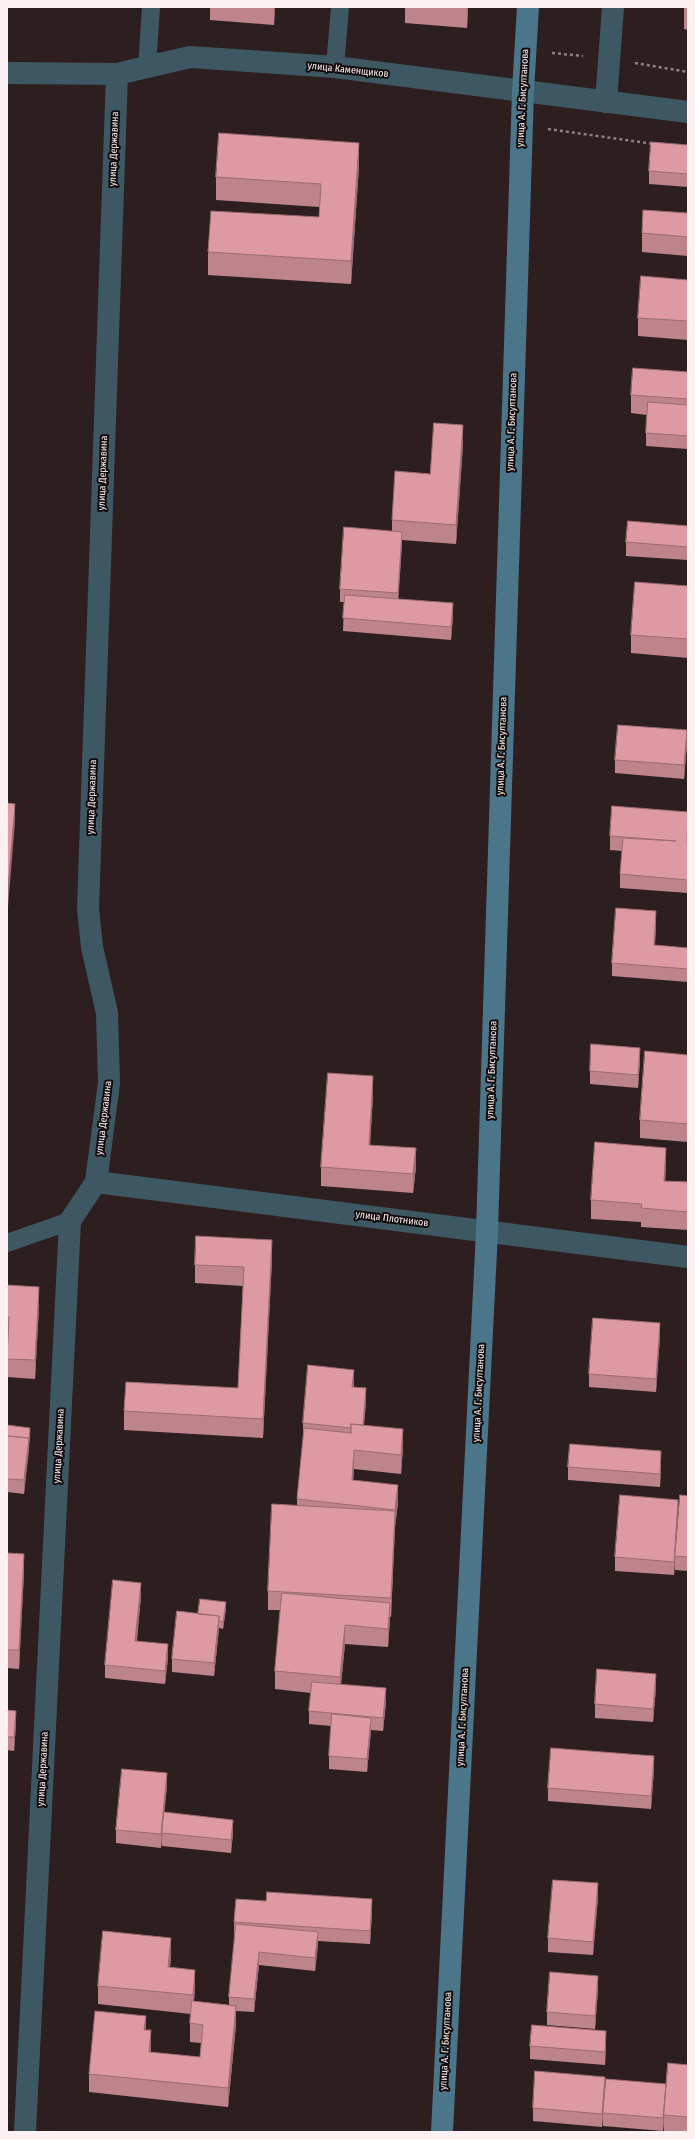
<!DOCTYPE html>
<html>
<head>
<meta charset="utf-8">
<style>
  body { margin:0 }
  #map { position:relative; width:695px; height:2139px; overflow:hidden; background:#2d1f20; font-family:"Fira Sans Condensed",sans-serif }
  canvas { display:block }
  .frame { position:absolute; inset:0; border:8px solid #fcf1f2; pointer-events:none }
</style>
</head>
<body>
<div id="map">
<canvas width="695" height="2139"></canvas>
<div class="frame"></div>
</div>
<script>
const ctx = document.querySelector('canvas').getContext('2d');
ctx.lineJoin = 'round';
function stroke(path, color, width, dash) { ctx.strokeStyle = color; ctx.lineWidth = width; ctx.lineCap = dash ? 'butt' : 'round'; ctx.setLineDash(dash || []); ctx.stroke(path); }
function paint(path, color) { ctx.fillStyle = color; ctx.fill(path, 'evenodd'); }
function drawText(font, color, halo, rows, align = 'center') {
  ctx.font = font + ' "Fira Sans Condensed",sans-serif'; ctx.lineWidth = 4; ctx.setLineDash([]); ctx.textBaseline = 'middle'; ctx.strokeStyle = halo; ctx.fillStyle = color; for (const [text, x, y, turn = 0] of rows) {
    ctx.save(); ctx.translate(x, y); ctx.rotate((+turn || 0) * Math.PI / 180); ctx.textAlign = isNaN(turn) ? turn : align; if (halo) ctx.strokeText(text, 0, 0); ctx.fillText(text, 0, 0); ctx.restore();
  }
}
const path = new Path2D(`
  M552 53 583 56
  M635 63 688 72
  M548 129 654 144`);
const lane = new Path2D(`
  M335 67 340 7
  M147 68 151 7
  M7 1243 70 1221`);
const street = new Path2D(`
  M7 73 117 74 190 57 220 59 335 67 688 112
  M606 102 613 7
  M96 1182 688 1257
  M25 2132 70 1221 96 1182 109 1083 107 1013 92 947 88 909 117 74`);
const secondary = new Path2D(`
  M442 2132 487 1231 523 91 528 7`);
const wall = new Path2D(`
  M210 7H275L274 25 210 20Z
  M405 7H468L467 28 405 23Z
  M684 7H688V30L684 29Z
  M688 145V187L649 184V171Z
  M359 166 351 284 208 275V252L319 217V207L216 200V177Z
  M688 194V256L642 252V233L687 213Z
  M688 280V340L638 336V318Z
  M688 372V449L646 446V433L647 415 631 413V395Z
  M463 444 456 544 402 540 398 599 453 616 451 640 343 631 344 602H340V589L392 531V520L430 474Z
  M688 526V560L626 556V542Z
  M688 586V658L631 653V635Z
  M687 744 684 779 615 773V760Z
  M688 812V893L620 888V874L622 851 610 850V836Z
  M656 924 655 945 688 948V982L612 976V963Z
  M688 1055V1142L640 1138V1120Z
  M640 1061 638 1088 590 1084V1071Z
  M373 1095 370 1145 416 1167 413 1193 321 1186V1167Z
  M666 1166 665 1181 688 1182V1230L641 1227V1222L591 1219V1200Z
  M272 1259 263 1438 124 1430V1411L238 1388 243 1286 195 1283V1265Z
  M7 1285 39 1306 35 1379 7 1377V1359L8 1335H7Z
  M660 1336 656 1392 589 1387V1374Z
  M354 1383V1387L366 1402 364 1425 403 1447 401 1474 354 1469 353 1480 398 1503 395 1527 391 1617H390L388 1647 345 1644 341 1684 386 1702 383 1731 371 1730 367 1772 329 1769V1756L331 1726 309 1724V1711L311 1693 275 1689V1671L280 1610H268V1591L297 1505V1499L303 1437V1423Z
  M7 1425 30 1435 24 1494 7 1492Z
  M661 1464 660 1487 568 1480V1467Z
  M688 1496V1571L675 1570V1556Z
  M678 1500 674 1575 615 1571V1557Z
  M7 1553 24 1572 19 1669 7 1668Z
  M141 1596 137 1641 168 1658 165 1684 105 1678V1665Z
  M226 1609 223 1629 219 1628 214 1676 172 1672V1659L198 1614Z
  M656 1687 653 1722 595 1718V1704Z
  M7 1710 16 1724 14 1751 7 1750Z
  M654 1769 651 1809 548 1801V1788Z
  M167 1786 164 1812 233 1833 231 1853 162 1846V1833L164 1815 161 1848 116 1843V1830Z
  M598 1897 593 1955 548 1952V1938Z
  M372 1912 370 1944 318 1941 315 1971 259 1965 254 2012 236 2011V2024L228 2107 89 2092V2074L146 2030 151 2049 150 2052 200 2057 201 2043 190 2042V2023L191 2014 98 2004V1986L171 1957 170 1967 195 1988 194 2001 229 2005V1997L235 1936 234 1935V1922Z
  M598 1989 595 2029 547 2025V2012Z
  M606 2045 605 2065 530 2059V2046Z
  M688 2065V2132H664V2121L663 2131 603 2126V2113L666 2095Z
  M605 2090 602 2127 533 2121V2108Z`);
const shadedWall = new Path2D(`
  M274 7H275L274 25Z
  M467 7H468L467 28Z
  M359 143V166L351 284V261Z
  M463 425V444L456 544V525Z
  M402 532V545L398 606V593Z
  M453 603V616L451 640V627Z
  M687 730V744L684 779V765Z
  M15 804V822L7 919V901Z
  M656 911V924L654 959V945Z
  M640 1048V1061L638 1088V1075Z
  M373 1076V1095L369 1163V1145Z
  M416 1148V1167L413 1193V1174Z
  M666 1148V1166L664 1200V1181Z
  M272 1240V1259L263 1438V1419Z
  M39 1287V1306L35 1379V1360Z
  M660 1323V1336L656 1392V1379Z
  M354 1370V1383L352 1400V1387Z
  M366 1388V1402L362 1443V1430Z
  M30 1428 29 1451 24 1494V1480Z
  M403 1429V1447L401 1474V1455Z
  M354 1450V1469L352 1498V1480Z
  M661 1451V1464L660 1487V1474Z
  M398 1485V1503L395 1527 391 1617V1598L395 1510Z
  M678 1500V1513L674 1575V1562Z
  M24 1554V1572L19 1669V1650Z
  M141 1583V1596L135 1654V1641Z
  M226 1602V1609L223 1629V1622Z
  M390 1603V1621L388 1647V1629Z
  M219 1616V1629L214 1676V1663Z
  M345 1625V1644L340 1695V1677Z
  M168 1644V1658L165 1684V1671Z
  M656 1674V1687L653 1722V1709Z
  M386 1688V1702L383 1731V1718Z
  M16 1711V1724L14 1751V1737Z
  M371 1718V1731L367 1772V1759Z
  M654 1756V1769L651 1809V1796Z
  M167 1773V1786L161 1848V1834Z
  M233 1820V1833L231 1853V1840Z
  M598 1883V1897L593 1955V1942Z
  M372 1899V1912L370 1944V1931Z
  M318 1932V1946L315 1971V1958Z
  M171 1938V1957L168 1985V1967Z
  M259 1952V1965L254 2012V1999Z
  M195 1970V1988L193 2014V1995Z
  M598 1976V1989L595 2029V2016Z
  M236 2006V2024L228 2107V2088Z
  M146 2016V2035L144 2030Z
  M151 2030V2049L149 2070V2052Z
  M606 2031V2045L605 2065V2052Z
  M605 2077V2090L602 2127V2114Z
  M666 2084V2097L663 2131V2118Z`);
const building = new Path2D(`
  M219 133 359 143 351 261 208 252 211 211 319 217 321 184 216 177Z
  M651 142 688 145V174L649 171Z
  M688 194V237L642 233 643 210 687 213Z
  M641 276 688 280V321L638 318Z
  M633 368 688 372V399L631 395Z
  M648 402 688 405V436L646 433Z
  M434 423 463 425 456 525 392 520 395 471 430 474Z
  M628 521 688 526V547L626 542Z
  M344 527 402 532 398 593 340 589Z
  M635 582 688 586V639L631 635Z
  M345 595 453 603 451 627 343 618Z
  M618 725 687 730 684 765 615 760Z
  M7 803 15 804 7 901Z
  M612 806 688 812 687 843H688V880L620 874 623 838 676 841 610 836Z
  M616 908 656 911 654 945 688 948V969L612 963Z
  M591 1044 640 1048 638 1075 590 1071Z
  M645 1051 688 1055V1124L640 1120Z
  M328 1073 373 1076 369 1145 416 1148 413 1174 321 1167Z
  M595 1142 666 1148 664 1181 688 1182V1212L641 1208 642 1204 591 1200Z
  M196 1236 272 1240 263 1419 124 1411 126 1382 238 1388 244 1267 195 1265Z
  M7 1285 39 1287 35 1360 7 1359 9 1317H7Z
  M593 1318 660 1323 656 1379 589 1374Z
  M308 1365 354 1370 352 1387 366 1388 363 1425 351 1424V1428L303 1423Z
  M351 1424 403 1429 401 1455 354 1450 352 1480 398 1485 395 1510 297 1499 304 1428 351 1433Z
  M7 1425 30 1428 29 1442V1438L7 1436Z
  M7 1436 29 1438 24 1480 7 1479Z
  M570 1444 661 1451 660 1474 568 1467Z
  M620 1495 678 1500 674 1562 615 1557Z
  M680 1495 688 1496V1557L675 1556Z
  M272 1504 395 1511 391 1598 268 1591Z
  M7 1553 24 1554 19 1650H7Z
  M113 1580 141 1583 135 1641 168 1644 165 1671 105 1665Z
  M282 1593 390 1603 388 1629 345 1625 340 1677 275 1671Z
  M200 1599 226 1602 223 1622 219 1621V1616L198 1614Z
  M177 1611 219 1616 214 1663 172 1659Z
  M597 1669 656 1674 653 1709 595 1704Z
  M312 1682 386 1688 383 1718 309 1711Z
  M7 1710 16 1711 14 1737H7Z
  M332 1714 371 1718 367 1759 329 1756Z
  M551 1748 654 1756 651 1796 548 1788Z
  M122 1769 167 1773 161 1834 116 1830Z
  M164 1812 233 1820 231 1840 162 1833Z
  M553 1880 598 1883 593 1942 548 1938Z
  M267 1892 372 1899 370 1931 234 1922 236 1899 266 1901Z
  M236 1924 318 1932 315 1958 259 1952 254 1999 229 1997Z
  M103 1931 171 1938 168 1967 195 1970 193 1995 98 1986Z
  M550 1972 598 1976 595 2016 547 2012Z
  M192 2001 236 2006 228 2088 89 2074 95 2011 146 2016 144 2030H151L149 2052 200 2057 203 2025 190 2023Z
  M532 2025 606 2031 605 2052 530 2046Z
  M668 2063 688 2065V2117L664 2115Z
  M535 2071 605 2077 602 2114 533 2108Z
  M606 2079 666 2084 663 2118 603 2113Z`);
const streetNames = [
  ["улица Каменщиков",348,70,6],
  ["улица А. Г. Бисултанова",523,98,-87],
  ["улица Державина",114,149,-88],
  ["улица А. Г. Бисултанова",512,422,-88],
  ["улица Державина",103,473,-88],
  ["улица А. Г. Бисултанова",502,746,-88],
  ["улица Державина",92,797,-88],
  ["улица А. Г. Бисултанова",492,1070,-88],
  ["улица Державина",104,1118,-83],
  ["улица Плотников",392,1219,7],
  ["улица А. Г. Бисултанова",479,1393,-87],
  ["улица Державина",59,1446,-87],
  ["улица А. Г. Бисултанова",463,1717,-87],
  ["улица Державина",43,1769,-87],
  ["улица А. Г. Бисултанова",446,2041,-87]
];
stroke(path, '#8e8182', 2.5, [3, 3]);
stroke(lane, '#3e5863', 18);
stroke(street, '#3e5863', 22);
stroke(secondary, '#4b7588', 22);
paint(wall, '#be848b');
paint(shadedWall, '#9b6c71');
paint(building, '#dd9aa2');
stroke(building, '#9b6c71', 1);
drawText('10px', '#fcf1f2', '#110a0b', streetNames);
</script>
</body>
</html>
